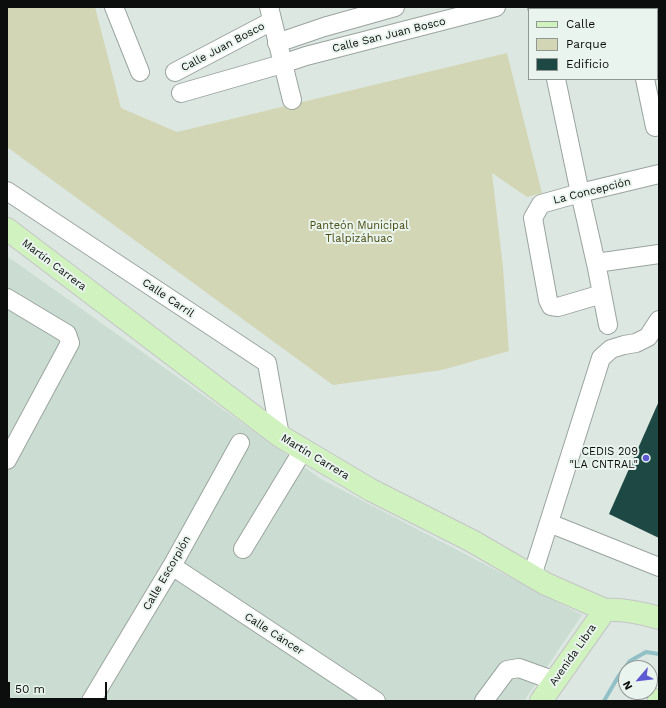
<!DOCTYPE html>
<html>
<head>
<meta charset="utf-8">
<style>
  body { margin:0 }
  #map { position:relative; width:666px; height:708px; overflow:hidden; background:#dde7e1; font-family:"Work Sans",sans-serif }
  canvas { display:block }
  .frame { position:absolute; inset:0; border:8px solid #0b0e0c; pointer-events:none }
  .legend { position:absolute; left:528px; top:8px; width:130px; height:72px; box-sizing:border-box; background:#eaf4ee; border:1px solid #919894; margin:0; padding:5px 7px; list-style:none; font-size:12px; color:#0b0e0c }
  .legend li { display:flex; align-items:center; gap:8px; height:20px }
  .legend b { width:20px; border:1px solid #919894 }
  .north { position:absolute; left:618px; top:660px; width:40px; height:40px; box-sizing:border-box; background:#eaf4ee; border:1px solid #919894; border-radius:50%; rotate:242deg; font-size:11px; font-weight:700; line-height:16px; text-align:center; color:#0b0e0c }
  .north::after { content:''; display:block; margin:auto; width:14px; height:18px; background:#5d59d2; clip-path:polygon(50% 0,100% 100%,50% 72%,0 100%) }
  .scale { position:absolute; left:8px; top:682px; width:99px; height:18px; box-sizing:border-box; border:2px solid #0b0e0c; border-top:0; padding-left:5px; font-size:12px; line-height:14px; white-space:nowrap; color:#0b0e0c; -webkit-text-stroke:3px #eaf4ee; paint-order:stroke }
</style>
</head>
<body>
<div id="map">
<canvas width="666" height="708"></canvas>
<div class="frame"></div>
<ul class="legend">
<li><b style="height:5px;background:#d0f2bf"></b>Calle</li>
<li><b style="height:11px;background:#d2d6b4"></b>Parque</li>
<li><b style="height:11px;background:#1d4843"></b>Edificio</li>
</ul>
<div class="north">N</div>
<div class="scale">50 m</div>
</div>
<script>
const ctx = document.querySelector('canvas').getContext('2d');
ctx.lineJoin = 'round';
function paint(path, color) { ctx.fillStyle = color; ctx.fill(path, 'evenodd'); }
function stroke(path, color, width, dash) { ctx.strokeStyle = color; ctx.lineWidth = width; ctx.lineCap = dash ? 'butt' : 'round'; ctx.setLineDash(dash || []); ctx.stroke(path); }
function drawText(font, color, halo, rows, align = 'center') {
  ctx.font = font + ' "Work Sans",sans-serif'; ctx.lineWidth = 4; ctx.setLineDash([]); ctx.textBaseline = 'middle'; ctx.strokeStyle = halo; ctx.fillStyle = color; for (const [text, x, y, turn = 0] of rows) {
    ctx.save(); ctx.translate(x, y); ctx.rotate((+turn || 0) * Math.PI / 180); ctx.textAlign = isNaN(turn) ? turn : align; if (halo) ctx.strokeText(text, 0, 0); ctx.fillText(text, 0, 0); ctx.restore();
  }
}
const built = new Path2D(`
  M7 256 321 479 582 615 524 701H7Z`);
const green = new Path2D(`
  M7 7H95L121 108 177 132 507 53 542 193 527 197 492 173 503 267 509 351 442 370 333 385 7 147Z`);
const stream = new Path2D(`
  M604 701 618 677 630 661 646 652 659 654`);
const building = new Path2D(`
  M659 401V538L609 514Z`);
const minor = new Path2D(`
  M114 7 140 72
  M269 7 292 100
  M537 7 538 9
  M657 13 659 12
  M277 43 324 27 395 7
  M175 72 272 21
  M556 79 580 193 597 268 608 325
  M645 79 655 127
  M181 93 282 64 306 56 496 7
  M7 191 267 363 280 436
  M596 263 659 254
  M602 294 558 307 551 306 548 300 533 218 541 204 580 193 659 174
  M7 298 67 334 70 343 7 460
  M549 523 659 567
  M243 549 303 450
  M172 566 376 701
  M532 576 601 358 611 349 624 345 636 343 648 337 659 320
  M91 701 172 566 240 443
  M484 701 507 670 519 668 555 681`);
const major = new Path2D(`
  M7 229 280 436 371 490 472 541 546 584 605 610C623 609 642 613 659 618
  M541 701 605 610
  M659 701V700`);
const markers = [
  [646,458,4,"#5d59d2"]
];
const streetNames = [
  ["Calle San Juan Bosco",389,35,-14],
  ["Calle Juan Bosco",223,47,-28],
  ["La Concepción",592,191,-14],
  ["Martín Carrera",54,265,37],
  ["Calle Carril",168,298,34],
  ["Martín Carrera",315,457,31],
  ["Calle Escorpión",167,573,-60],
  ["Calle Cáncer",274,634,33],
  ["Avenida Libra",573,655,-55]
];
const parkNames = [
  ["Panteón Municipal",359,226],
  ["Tlalpizáhuac",359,239]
];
const poiNames = [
  ["CEDIS 209",638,452],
  ["\"LA CNTRAL\"",638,465]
];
paint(built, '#cbddd2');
paint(green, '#d2d6b4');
stroke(stream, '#92c0c7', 4);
paint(building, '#1d4843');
stroke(minor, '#9aa49e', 20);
stroke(major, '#c4c5c5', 24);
stroke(minor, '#fff', 18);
stroke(major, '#d0f2bf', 22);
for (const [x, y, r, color] of markers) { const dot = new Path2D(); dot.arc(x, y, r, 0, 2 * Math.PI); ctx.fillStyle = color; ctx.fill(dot); stroke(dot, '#eaf4ee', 1.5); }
drawText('11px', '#0b0e0c', '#eaf4ee', streetNames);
drawText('11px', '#494b0f', '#eaf4ee', parkNames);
drawText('11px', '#0b0e0c', '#eaf4ee', poiNames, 'right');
</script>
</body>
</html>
